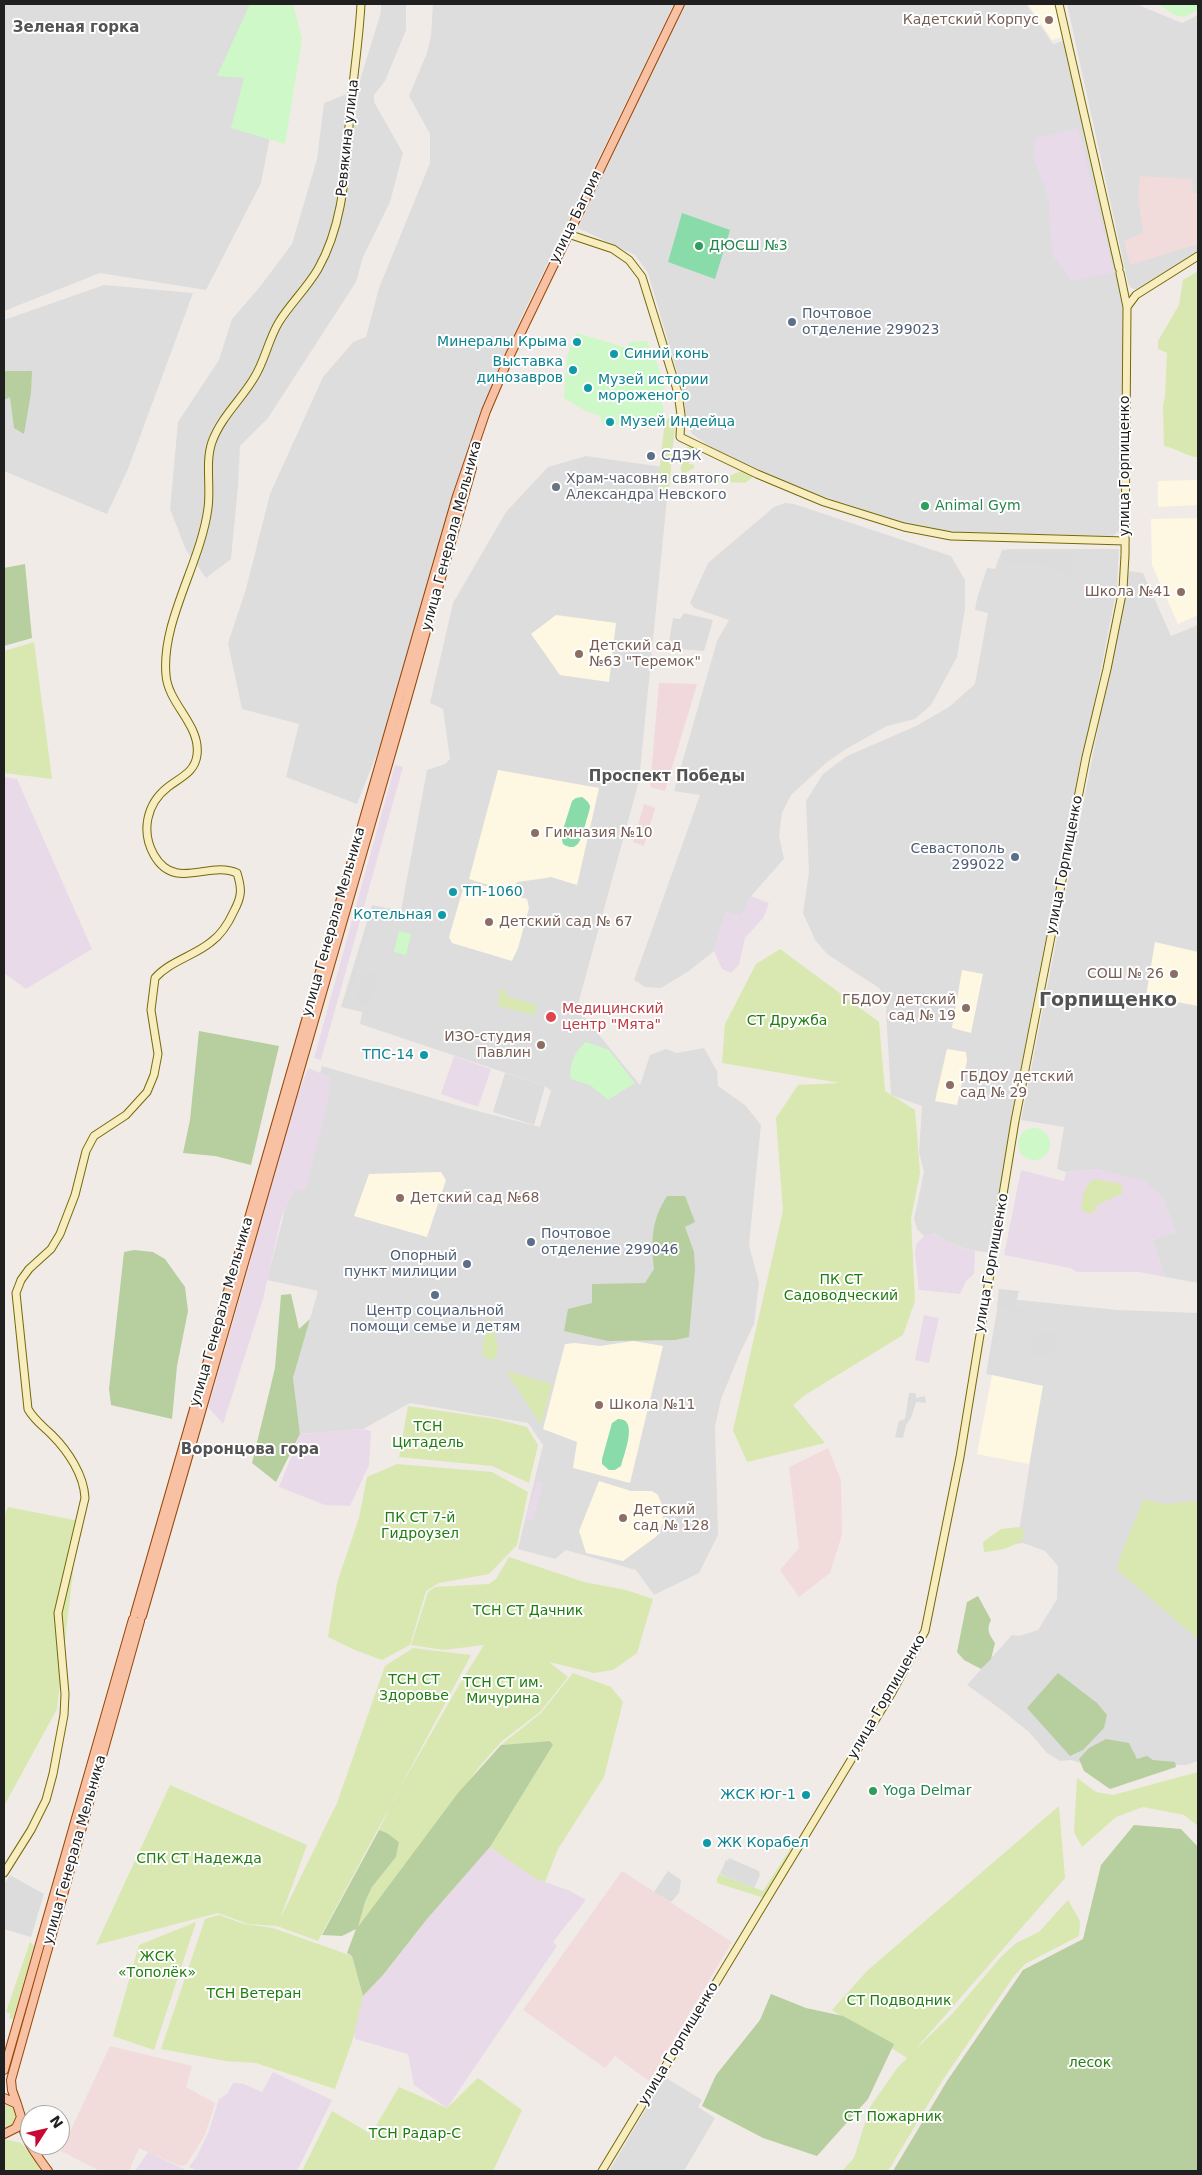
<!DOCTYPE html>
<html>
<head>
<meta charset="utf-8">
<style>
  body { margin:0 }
  #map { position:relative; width:1202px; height:2175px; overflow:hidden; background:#f0ebe7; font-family:"DejaVu Sans",sans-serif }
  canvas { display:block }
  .frame { position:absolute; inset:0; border:5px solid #202020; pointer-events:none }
  .north { position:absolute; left:20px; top:2105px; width:50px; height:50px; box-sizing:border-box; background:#fff; border:1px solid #a6a6a6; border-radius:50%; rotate:55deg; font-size:14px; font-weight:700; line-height:20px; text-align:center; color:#202020 }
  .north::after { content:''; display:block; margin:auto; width:18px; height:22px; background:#c90834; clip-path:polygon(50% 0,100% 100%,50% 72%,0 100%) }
</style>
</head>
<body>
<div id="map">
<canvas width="1202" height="2175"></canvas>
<div class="frame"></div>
<div class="north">N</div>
</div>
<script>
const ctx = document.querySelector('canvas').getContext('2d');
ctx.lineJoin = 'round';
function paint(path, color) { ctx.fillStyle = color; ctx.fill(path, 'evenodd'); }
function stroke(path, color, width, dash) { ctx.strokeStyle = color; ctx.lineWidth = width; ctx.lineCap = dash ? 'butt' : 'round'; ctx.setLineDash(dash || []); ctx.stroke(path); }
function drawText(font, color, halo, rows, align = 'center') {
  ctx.font = font + ' "DejaVu Sans",sans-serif'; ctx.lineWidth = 4; ctx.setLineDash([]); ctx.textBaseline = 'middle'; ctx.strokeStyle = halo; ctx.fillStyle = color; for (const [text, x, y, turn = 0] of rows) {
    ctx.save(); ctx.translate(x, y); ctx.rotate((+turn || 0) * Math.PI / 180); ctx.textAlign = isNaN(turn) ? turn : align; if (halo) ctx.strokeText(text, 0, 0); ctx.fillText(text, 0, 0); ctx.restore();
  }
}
const residential = new Path2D(`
  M4 4H278L284 65 261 183 206 290 100 273 4 311Z
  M381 4H406V30L385 81 374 95V102L403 153 390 202 363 257 356 282 268 418 240 446 238 486 231 559 206 578 186 550 170 509 178 422 219 360 232 319 259 288 292 244 317 159 324 103 357 90 381 12Z
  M433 4H674L521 318 484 404 452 495 382 741 357 804 286 777 299 724 242 709 228 643 246 589 270 494 323 377 353 342 366 337 379 288 430 163V134L409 96 427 53 431 36Z
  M684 4H1026L1053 44 1063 41 1117 273 1123 308 1120 530 1113 536 950 532 903 523 825 497 758 471 711 447 692 434 685 414 683 392 648 273 635 255 578 228Z
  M1067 4H1136L1182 23 1198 15V256L1138 290 1131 288 1128 283Z
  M104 285 193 293 128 469 107 514 4 471V320Z
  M586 456 670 468 639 781 577 1008 640 1085 650 1055 666 1049 677 1053 704 1048 717 1071 718 1086 745 1105 761 1125 749 1245 759 1283 754 1324 740 1353 721 1399 715 1427 718 1535 699 1573 654 1595 636 1570 566 1550 555 1559 518 1549 543 1445 528 1423 410 1403 363 1429 300 1434 293 1378 318 1291 267 1280 322 1066 470 1109 540 1127 551 1091 545 1086 360 1024 362 1012 341 1007 372 905 401 911 427 770 445 764 450 759 443 709 430 703 453 603 506 512 548 467Z
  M785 503 794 504 951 556 965 580V609L957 657 931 705 915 719 887 726 846 749 826 763 791 795 782 813 779 836 784 859 751 896 741 916 726 912 714 951 689 971 661 988 645 987 634 980 700 795 674 791 717 641 729 620 694 608 690 603 708 563 774 507Z
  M1009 549H1119L1117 588 1012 1122 991 1253 965 1249 945 1241 934 1233 925 1237 917 1229 914 1219 924 1172 919 1152 922 1106 891 1095 886 1013 887 999 879 988 827 954 815 940 803 913 809 872 806 801 823 774 847 756 916 726 949 707 975 684 988 613 975 610 977 598 987 568 995 569 1002 550Z
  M1129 571 1143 573 1171 636 1198 625V1283L1165 1277 1152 1240 1176 1232 1099 1169 1066 1172 1057 1169 1064 1127 1021 1120Z
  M999 1298 1118 1310 1198 1313V1761L1186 1765 1090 1766 1071 1760 1060 1761 1047 1753 1029 1732 1003 1711 967 1685 1012 1635 1019 1636 1038 1630 1057 1599 1058 1566 1045 1551 1023 1543 1017 1544 1042 1386 986 1374Z
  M665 2077 702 2100 698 2107 715 2118 684 2171H609Z`);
const commercial = new Path2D(`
  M659 683 697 684 665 791 650 787Z
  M644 804 655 808 644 846 633 842Z`);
const industrial = new Path2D(`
  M1078 128 1114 272 1072 281 1053 256 1049 218V200L1033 155 1036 138Z
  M395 765 403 767 321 1060 314 1058Z
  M4 777 17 779 92 949 26 989 4 973Z
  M751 896 769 903 764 917 745 938 739 965 731 973 722 969 714 951 726 912 741 915Z
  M454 1056 491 1069 478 1107 441 1094Z
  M308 1068 330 1077 328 1102 306 1190H294L281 1219 263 1299 223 1424 208 1407 250 1263 252 1251 273 1176 296 1099Z
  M1099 1169 1146 1182 1163 1197 1176 1232 1152 1240 1165 1277 1139 1272H1077L1070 1268 1004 1255 1021 1170 1064 1181 1066 1172Z
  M934 1233 945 1241 964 1249 975 1251 974 1274 966 1281 960 1294 919 1290 915 1253 916 1244 923 1237Z
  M924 1315 939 1318 929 1363 915 1360Z
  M363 1429 371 1431 369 1465 350 1506 325 1505 279 1487 300 1434Z
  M537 1482 543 1484 533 1521 526 1519Z
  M490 1847 536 1879 568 1890 586 1900 553 1942 557 1946 447 2108 414 2085 408 2054 355 2039 354 2027 363 1996 383 1975 427 1919Z
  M273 2072 332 2100 297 2171H198L189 2167 197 2156 209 2131 219 2099 227 2094 233 2083H237L244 2084 262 2092Z
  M148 2152 188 2171H135Z`);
const education = new Path2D(`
  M1028 4H1055L1063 37 1052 40Z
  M1198 480V505L1158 507V481Z
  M1198 518V615L1178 624 1152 565 1151 519Z
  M556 615 616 623 609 682 560 675 531 634Z
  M498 770 599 788 577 885 551 877 546 878 517 882 512 892 469 879Z
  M475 883 527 899 529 908 518 948 512 961 452 943 449 937 463 889Z
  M1155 942 1198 952V1006L1146 996Z
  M962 970 983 974 971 1033 952 1028Z
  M947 1049 966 1052 967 1061 957 1105 935 1101Z
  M441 1172 446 1180 427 1237 354 1216 369 1174Z
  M633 1341 663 1346 630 1483 573 1468 577 1442 543 1429 565 1344 575 1343 600 1346Z
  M992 1375 1043 1386 1029 1464 977 1454Z
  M599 1481 631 1491H652L658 1495 662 1505 663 1523 657 1536 623 1561 586 1553 579 1531Z`);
const military = new Path2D(`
  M1140 176 1192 179 1193 193H1198V244L1130 265 1124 241 1143 233 1138 196Z
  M828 1448 841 1480 842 1535 830 1573 799 1597 780 1570 799 1548 789 1467Z
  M622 1871 732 1942 649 2081 615 2056 605 2068 523 2010Z
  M110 2046 192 2066 186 2087 215 2103 205 2135 186 2165 180 2166 139 2148 129 2171H100L61 2151Z`);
const grass = new Path2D(`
  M1198 271V457C1190 458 1175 448 1164 446L1163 405 1165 397 1167 353 1158 349V341L1179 305 1183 280Z
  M672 416 675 419V425L669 488 663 491 658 482 665 420Z
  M691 446 700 450 698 456 689 455V464L694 465V468L685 473 681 471 682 455 687 447Z
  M741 471 753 476 752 478 745 483 690 480 680 485 682 482 698 472 705 476 708 472 725 478Z
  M34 642 52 779 4 773V651Z
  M780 949 879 1022 885 1091 915 1110 920 1173 911 1218 915 1301 903 1335 805 1395 793 1405 825 1443 747 1462 733 1430 783 1211 776 1118 798 1085 840 1083 722 1063 725 1024 756 964Z
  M500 989 507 991 506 996 537 1005 534 1015 498 1006 500 996 498 992Z
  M1095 1179 1121 1184 1123 1193 1095 1206 1097 1210 1089 1214 1082 1210C1080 1200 1085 1183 1095 1179Z
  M491 1314 498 1349 496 1357 491 1360 484 1357 482 1347Z
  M506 1371 552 1384 541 1425Z
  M408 1406 496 1419 527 1427 538 1445 529 1483 492 1466 399 1457Z
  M397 1464 492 1472 528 1492 517 1545 489 1574 439 1583 426 1591 410 1645 382 1660 355 1650 328 1637 337 1583 359 1518 367 1477Z
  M1144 1499 1163 1504 1198 1501V1639L1117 1570 1121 1554Z
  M8 1507 79 1521 57 1709 4 1806V1517Z
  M1019 1527 1024 1531 1023 1540C1010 1548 999 1551 984 1552L983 1542 1001 1529Z
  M509 1557 584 1582 626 1590 653 1599 637 1653 613 1670 594 1673 549 1662 568 1677 540 1712 502 1741 480 1766 357 1929 365 1902 372 1887 396 1857 399 1842 387 1833 379 1830 393 1800 459 1685 484 1645 444 1650 411 1645 428 1592 435 1587 489 1584 496 1579Z
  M413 1648 471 1655 318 1941 277 1926 248 1924 218 1913 96 1945 170 1785 307 1845 280 1919 337 1803 385 1666Z
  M573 1673 611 1687 623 1702 604 1777 558 1849 545 1882 536 1879 490 1847 553 1745 550 1741 501 1745 541 1713Z
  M1198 1772V1826L1184 1815 1143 1807 1116 1817 1082 1847 1074 1832 1077 1778 1096 1792 1113 1795Z
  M1059 1806 1065 1878 914 2051 954 2012 1001 1957 1016 1943 1039 1932 1068 1900 1080 1921 1079 1936 1025 1964 1014 1976 942 2081 888 2171H842L854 2158 870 2107 898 2067 907 2058 832 2010 868 1970Z
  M794 1843 797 1847 764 1898 717 1883V1879L723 1865 719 1874 763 1891Z
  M219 1915 244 1924 273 1928 352 1956 363 1996 353 2039 335 2089 256 2063 225 2061 161 2049 205 1919Z
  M196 1922 154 2050 113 2036 139 1945Z
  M30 1942 34 1946 13 2019 9 2018 11 2014 6 2012Z
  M478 2078 522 2110 493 2171H302L332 2111 371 2134 399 2087 447 2108Z
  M4 2101 17 2107 20 2121 4 2132Z
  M4 2139 21 2143 45 2171H4Z`);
const forest = new Path2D(`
  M4 371H32L31 393 24 434 14 428 10 397 4 400V392H5L4 390Z
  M25 564 32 638 4 646V568Z
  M199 1031 279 1046 251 1165 215 1156 183 1153 190 1120Z
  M667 1196H685L695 1222 685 1227 694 1252 695 1269 689 1337 675 1340 608 1341 564 1331 568 1309 592 1303V1284L645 1283 654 1269C651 1241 651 1221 667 1196Z
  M134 1250 153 1252 165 1259 185 1287 188 1311 177 1366 172 1419 111 1405 109 1389 124 1252Z
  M291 1294 299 1329 310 1319 293 1378 300 1434 276 1482 252 1463 275 1368 281 1295Z
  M978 1596 991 1620C986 1630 989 1634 995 1643L991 1659 981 1669 964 1660 957 1652 967 1602Z
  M1058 1673 1097 1703 1107 1715 1104 1728 1083 1750 1070 1756 1027 1708Z
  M1106 1739 1129 1743 1137 1759 1147 1756 1153 1760 1175 1762 1176 1767 1110 1789 1084 1771 1079 1759 1089 1748Z
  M550 1741 553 1745 490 1847 427 1919 383 1975 363 1996 352 1956 347 1953 356 1929 342 1936 322 1935 379 1830 387 1833 399 1842 396 1857 372 1887 365 1902 358 1927 458 1793 501 1745Z
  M1134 1825 1181 1829 1198 1847V2171H893L947 2081 1023 1970 1083 1939 1101 1865Z
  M771 1994 806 2008 843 2016 894 2044 868 2099 817 2156 763 2138 702 2106 716 2075 760 2020Z`);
const park = new Path2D(`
  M250 4H293L302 39 285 144 231 128 244 78 217 76Z
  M1158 4H1198V10L1184 17 1177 16Z
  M577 333 627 348 629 342 647 341 650 348H652L665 387 660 400C666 409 663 415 659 424L603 425 600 416 586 411 564 398 567 356Z
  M399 931 411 934 406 955 394 952Z
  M586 1042 609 1050 635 1083 608 1100 590 1085 571 1079C568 1066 576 1049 586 1042Z
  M1018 1144a16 16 0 1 1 32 0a16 16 0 1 1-32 0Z`);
const pitch = new Path2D(`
  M682 213 730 230 715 279 668 262Z
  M582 797C585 799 589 802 590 806 590 810 587 818 586 822 582 834 580 855 563 844L561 836 572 801 576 798Z
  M618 1419C639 1418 624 1454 621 1466L615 1470H609L602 1464V1459L612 1423Z`);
const parking = new Path2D(`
  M1010 551 1074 552 1071 575H1063L1053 566 1003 563V552Z
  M684 613 713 620 704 651 668 648 673 618 680 619Z
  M373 906 376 907 346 1007 343 1006Z
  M364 970 378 974 369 1007 355 1004Z
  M505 1073 545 1086 534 1125 493 1112Z
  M999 1289 1019 1291 1015 1307 1027 1309V1312L997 1307Z
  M1035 1329 1058 1333 1053 1359 1030 1355Z
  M909 1393H916V1398L925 1396 926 1403 916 1402 911 1418 906 1425 903 1438 895 1437 899 1421 905 1419Z
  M729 1858 759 1871 760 1875 754 1888 720 1874 726 1860 728 1861Z
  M668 1871 681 1880 679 1893 671 1902 654 1892Z
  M10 1875 44 1894 31 1937 4 1929V1884Z`);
const secondary = new Path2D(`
  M1059 4 1119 268
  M568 234 613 249 629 260 642 277 678 393 681 415 680 437 757 474 824 502 904 527 951 536 1125 541
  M1127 307 1136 295 1198 256
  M4 1873 31 1830 46 1800 53 1774 64 1715 65 1694 58 1613 85 1498C84 1475 68 1451 52 1435 43 1426 34 1420 28 1409L16 1293 21 1280 29 1269 51 1249 60 1234 75 1195 86 1151 94 1136 126 1115 147 1092 154 1075 158 1054 151 1010 155 978C170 961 194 956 211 942 222 934 229 922 234 911 242 896 242 889 237 873 209 860 175 892 154 855 141 832 146 804 168 787 181 777 195 772 197 755 201 725 168 704 166 675 161 621 201 563 208 508 211 487 205 462 212 442 221 417 241 400 254 378 265 361 268 340 279 322 290 304 307 288 318 269 345 221 345 168 350 115 353 78 359 41 361 4
  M602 2171 891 1694 925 1631 960 1457 1015 1121 1086 757 1107 669 1123 589 1125 555 1127 307 1120 273`);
const primary = new Path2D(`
  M135 1614 457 496 486 411 510 355 680 4
  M142 1616 408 695 472 468
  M4 2070 133 1619
  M4 2098 17 2104 21 2117 16 2128 4 2134
  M17 2104 12 2090 11 2080 140 1621
  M21 2120C25 2141 36 2154 48 2171`);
const markers = [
  [1049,20,5,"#8d6e63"],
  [699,246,5,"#2e9e5b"],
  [792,322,5,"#5c6f8a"],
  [577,342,5,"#0f9aa8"],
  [614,354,5,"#0f9aa8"],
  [573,370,5,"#0f9aa8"],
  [588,388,5,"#0f9aa8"],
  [610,422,5,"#0f9aa8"],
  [651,456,5,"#5c6f8a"],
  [556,487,5,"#6b7280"],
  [925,506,5,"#2e9e5b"],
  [1181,592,5,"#8d6e63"],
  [579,654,5,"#8d6e63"],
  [535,833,5,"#8d6e63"],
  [1015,857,5,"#5c6f8a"],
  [453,892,5,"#0f9aa8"],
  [442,915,5,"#0f9aa8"],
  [489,922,5,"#8d6e63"],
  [1174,974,5,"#8d6e63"],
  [966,1008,5,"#8d6e63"],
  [551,1017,6,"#e0444e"],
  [541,1045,5,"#8d6e63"],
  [424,1055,5,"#0f9aa8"],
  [950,1085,5,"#8d6e63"],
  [400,1198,5,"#8d6e63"],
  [531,1242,5,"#5c6f8a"],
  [467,1264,5,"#5c6f8a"],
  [435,1295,5,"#5c6f8a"],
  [599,1405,5,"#8d6e63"],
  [623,1518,5,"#8d6e63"],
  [873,1791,5,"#2e9e5b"],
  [806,1795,5,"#0f9aa8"],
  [707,1843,5,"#0f9aa8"]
];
const educationNames = [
  ["Кадетский Корпус",1039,20,"right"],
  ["Школа №41",1171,592,"right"],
  ["Детский сад",589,646],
  ["№63 \"Теремок\"",589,662],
  ["Гимназия №10",545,833],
  ["Детский сад № 67",499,922],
  ["СОШ № 26",1164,974,"right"],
  ["ГБДОУ детский",956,1000,"right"],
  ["сад № 19",956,1016,"right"],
  ["ИЗО-студия",531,1037,"right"],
  ["Павлин",531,1053,"right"],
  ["ГБДОУ детский",960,1077],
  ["сад № 29",960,1093],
  ["Детский сад №68",410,1198],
  ["Школа №11",609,1405],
  ["Детский",633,1510],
  ["сад № 128",633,1526]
];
const streetNames = [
  ["Ревякина улица",348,138,-84],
  ["улица Багрия",576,217,-64],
  ["улица Горпищенко",1125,466,-90],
  ["улица Генерала Мельника",452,536,-75],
  ["улица Горпищенко",1065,865,-79],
  ["улица Генерала Мельника",334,922,-74],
  ["улица Горпищенко",992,1263,-80],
  ["улица Генерала Мельника",222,1312,-74],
  ["улица Горпищенко",887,1697,-60],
  ["улица Генерала Мельника",75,1850,-74],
  ["улица Горпищенко",679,2044,-59]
];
const leisureNames = [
  ["ДЮСШ №3",709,246],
  ["Animal Gym",935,506],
  ["Yoga Delmar",883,1791]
];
const serviceNames = [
  ["Почтовое",802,314],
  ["отделение 299023",802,330],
  ["СДЭК",661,456],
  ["Севастополь",1005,849,"right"],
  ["299022",1005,865,"right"],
  ["Почтовое",541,1234],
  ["отделение 299046",541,1250],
  ["Опорный",457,1256,"right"],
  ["пункт милиции",457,1272,"right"],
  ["Центр социальной",435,1311,"center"],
  ["помощи семье и детям",435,1327,"center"]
];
const cultureNames = [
  ["Минералы Крыма",567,342],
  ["Синий конь",624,354,"left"],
  ["Выставка",563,362],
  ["динозавров",563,378],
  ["Музей истории",598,380,"left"],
  ["мороженого",598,396,"left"],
  ["Музей Индейца",620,422,"left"],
  ["ТП-1060",463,892,"left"],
  ["Котельная",432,915],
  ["ТПС-14",414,1055],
  ["ЖСК Юг-1",796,1795],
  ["ЖК Корабел",717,1843,"left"]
];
const worshipNames = [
  ["Храм-часовня святого",566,479],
  ["Александра Невского",566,495]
];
const healthNames = [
  ["Медицинский",562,1009],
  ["центр \"Мята\"",562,1025]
];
const parkNames = [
  ["СТ Дружба",787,1021],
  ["ПК СТ",841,1280],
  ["Садоводческий",841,1296],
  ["ТСН",428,1427],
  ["Цитадель",428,1443],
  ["ПК СТ 7-й",420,1518],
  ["Гидроузел",420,1534],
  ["ТСН СТ Дачник",528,1611],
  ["ТСН СТ",414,1680],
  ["Здоровье",414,1696],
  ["ТСН СТ им.",503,1683],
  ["Мичурина",503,1699],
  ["СПК СТ Надежда",199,1859],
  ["ЖСК",157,1957],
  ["«Тополёк»",157,1973],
  ["ТСН Ветеран",254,1994],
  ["СТ Подводник",899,2001],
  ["лесок",1090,2063],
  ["СТ Пожарник",893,2117],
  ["ТСН Радар-С",415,2134]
];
const neighbourhoodNames = [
  ["Зеленая горка",76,28],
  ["Проспект Победы",667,777],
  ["Воронцова гора",250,1450]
];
const districtNames = [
  ["Горпищенко",1108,1001]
];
paint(residential, '#deddde');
paint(commercial, '#f0d8dc');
paint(industrial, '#e9dae9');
paint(education, '#fef8e3');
paint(military, '#f1dcdb');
paint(grass, '#d8e8b0');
paint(forest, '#b7ce9e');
paint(park, '#cef8c7');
paint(pitch, '#89dca9');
paint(parking, '#dcdcdc');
stroke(secondary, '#756909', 9);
stroke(primary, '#974606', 10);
stroke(secondary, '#f7edbe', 7);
stroke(primary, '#f8c1a4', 8);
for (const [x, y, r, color] of markers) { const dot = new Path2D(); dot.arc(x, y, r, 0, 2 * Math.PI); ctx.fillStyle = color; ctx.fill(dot); stroke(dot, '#fff', 2); }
drawText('14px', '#785e54', '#fff', educationNames, 'left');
drawText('14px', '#202020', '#fff', streetNames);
drawText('14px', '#27864d', '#fff', leisureNames, 'left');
drawText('14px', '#4e5e75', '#fff', serviceNames, 'left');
drawText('14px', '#0d838f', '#fff', cultureNames, 'right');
drawText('14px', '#5b616d', '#fff', worshipNames, 'left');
drawText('14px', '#be3a42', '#fff', healthNames, 'left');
drawText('14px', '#207d10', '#fff', parkNames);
drawText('bold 15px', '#535353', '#fff', neighbourhoodNames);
drawText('bold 19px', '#535353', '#fff', districtNames);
</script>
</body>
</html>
